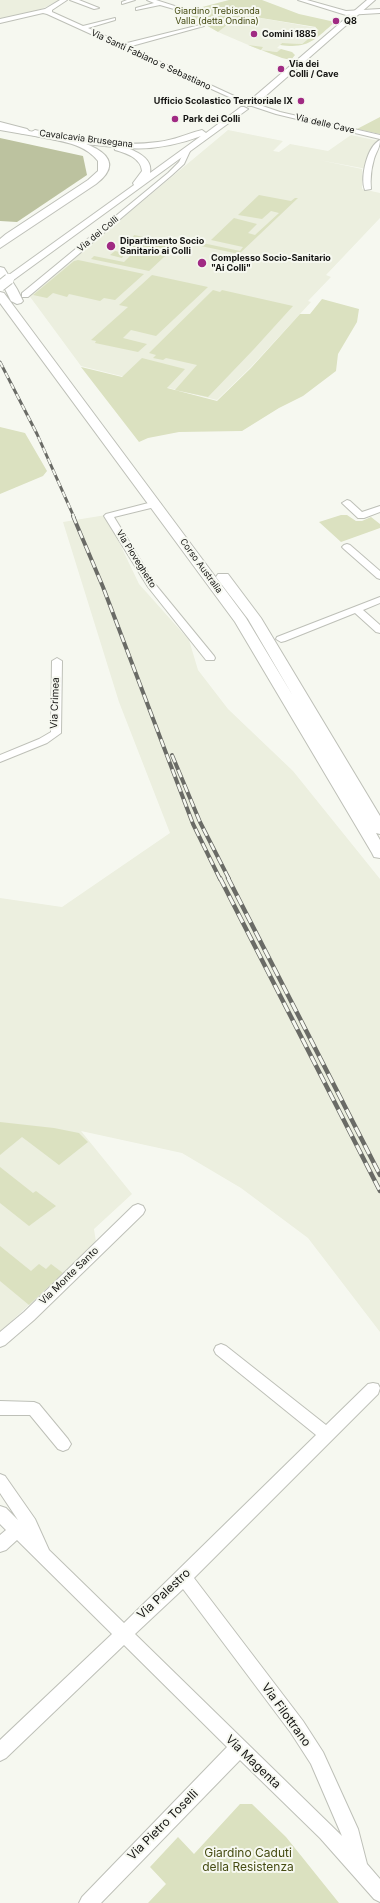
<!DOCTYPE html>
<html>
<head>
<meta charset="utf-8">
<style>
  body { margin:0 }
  canvas { display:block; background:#f6f8f0 }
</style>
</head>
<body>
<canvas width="380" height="1903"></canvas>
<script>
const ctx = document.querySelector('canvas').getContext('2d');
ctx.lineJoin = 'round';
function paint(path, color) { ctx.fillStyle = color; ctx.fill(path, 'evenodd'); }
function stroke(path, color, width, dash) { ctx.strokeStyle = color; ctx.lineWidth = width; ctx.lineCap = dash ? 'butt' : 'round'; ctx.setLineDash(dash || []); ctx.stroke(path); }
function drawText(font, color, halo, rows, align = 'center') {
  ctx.font = font + ' Inter,sans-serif'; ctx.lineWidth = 4; ctx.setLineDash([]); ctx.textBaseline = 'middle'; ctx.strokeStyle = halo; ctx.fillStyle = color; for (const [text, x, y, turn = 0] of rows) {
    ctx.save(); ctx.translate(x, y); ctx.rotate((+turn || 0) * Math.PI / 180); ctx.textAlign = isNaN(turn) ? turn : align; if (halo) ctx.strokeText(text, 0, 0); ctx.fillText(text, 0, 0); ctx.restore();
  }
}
const built = new Path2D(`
  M0 0H59L38 11 0 19Z
  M249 16 317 28 315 29 319 30 302 44 282 43 277 48 281 49 278 52 260 50 218 32 236 18Z
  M228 130 283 141 273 151 279 152 290 144 328 151 351 135 379 141 367 169 319 160 362 169V189L380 193V218L326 275 331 277 308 301 311 302 251 367 217 400 81 366 28 294 113 226Z
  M106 515 139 584 189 640 198 670 228 709 293 771 380 879V1332L308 1238 241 1188 182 1153 81 1131 132 1194 94 1229 96 1242 0 1332V898L62 907 170 833 119 702 63 522Z`);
const green = new Path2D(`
  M229 0H262L299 14 335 22C314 40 309 49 280 45L282 43 302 44 319 30 315 29 316 27 249 16 236 18 218 32 183 12Z
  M248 45 263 47 261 50 277 52 281 49 292 52 295 55 291 60 282 58Z
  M380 117V134L357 129Z
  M259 195 291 201 295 198H298L239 254 196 245 198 242 240 251 243 247 211 240 234 218 257 224 248 233 255 235 279 213 271 211 262 219 238 215Z
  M134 235 178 244 149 271 91 259 94 256 124 262 130 256 124 255 122 258 110 255 115 251 120 252 127 246 123 244 128 240 138 243 136 245 142 246 149 240 133 237Z
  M78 260 83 261 144 274 115 300 104 298 100 301 69 294 67 297 53 293 47 298 33 295 74 261Z
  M152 275 208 287 156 336 131 330 123 338 147 344 138 352 95 343 96 341 91 340 128 307 119 305Z
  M213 290 220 292 222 290 293 306 254 349 208 397 175 390 197 365 166 358 163 360 153 358 156 355 149 353Z
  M322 299 359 309 357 322 338 354 336 371 303 396 279 408 242 431 179 432 148 438 139 442 81 367 122 377 142 358 185 369 167 388 217 401 251 368 300 314H310Z
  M0 427 25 433 47 471 43 476 0 494Z
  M341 515H347L356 521H362L371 517 380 524V528L341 542 319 522Z
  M0 1122 54 1128 79 1133 88 1142 59 1165 22 1137 0 1155Z
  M0 1167 33 1193 36 1191 56 1206 29 1226 0 1203Z
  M0 1246 31 1271 39 1264 46 1269 51 1264 63 1273 29 1305 0 1281Z
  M240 1804H252L286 1837 339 1903H148L166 1884 150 1867 178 1837 194 1854Z`);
const forest = new Path2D(`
  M0 138 83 156 87 175 17 222 0 221Z`);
const minor = new Path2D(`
  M60 0H67L52 10V12L83 26 115 18V20L88 28 123 44 204 24V26L128 47 245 101 240 102 47 14 43 13 0 23V19L45 9Z
  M70 0H79L99 8 94 9Z
  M127 0H135L122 4V2Z
  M147 0H156L184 9 181 11 160 5 136 10V8L154 3Z
  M298 0H307L346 11 380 9V13L346 15Z
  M251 102 280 112 380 135V139L276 114 249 105 248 104Z
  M380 140C380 148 376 152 374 159 371 169 370 179 371 189L365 190C360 178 367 146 380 140Z
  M185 150 190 151 184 164 172 175 28 297H22V293L168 173 179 162Z
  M347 500 350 501 362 512 380 506V512L364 518H358L342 503Z
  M156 501 161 504 159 506 114 517 155 584 214 656 215 658 214 660H206L148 587 104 516 106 514Z
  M347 544 350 545 380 571V579L377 578 344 549 342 547 344 545Z
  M380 597V603L363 610 380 625V633L376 632 355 613 285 641 281 642 276 639 277 637Z
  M57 658 62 661 61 733 47 743 0 762V755L39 739 51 732 52 661Z
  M138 1204 143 1206 145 1210 143 1214 34 1320 5 1345 0 1347V1332L24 1312 133 1206Z
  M221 1344 226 1346 326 1425 368 1384 373 1383 378 1384 380 1388 378 1394 194 1578 303 1721 323 1752 358 1829 367 1864 380 1879V1902L374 1899 320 1838 240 1760 101 1903H79L82 1897 227 1747 124 1645 6 1758 0 1761V1740L112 1634 17 1540 6 1550 0 1552V1535L6 1530 0 1524V1506L6 1508 18 1520 0 1493V1474L5 1476 35 1519 49 1550 124 1623 316 1435 216 1354 214 1350 216 1346ZM183 1589 291 1733 311 1764 342 1836 135 1634Z
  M0 1401 34 1402 39 1404 68 1439 71 1444 68 1449 63 1451 58 1449 30 1415H0Z`);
const major = new Path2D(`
  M367 0H375L254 106H248V102Z
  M241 107H244L248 109 12 281H6L4 279 6 277 134 185 133 183 142 171C141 158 126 153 115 150L114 147 75 143 0 130V126C51 134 106 149 158 142 175 140 186 134 202 130L206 133ZM201 136 150 173C153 159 138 152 127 148 153 150 177 145 201 136Z`);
const highway = new Path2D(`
  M0 122 27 129 29 131 24 134 0 128Z
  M35 130C56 135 142 149 96 184L0 248V239L6 234 88 180 98 171V161C83 141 54 141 32 135L30 133Z
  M0 267 4 268 17 289 23 301 21 303 17 304 11 301 0 279Z
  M0 292 4 293 246 618 293 696 248 619 216 577 218 574H228L261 618 380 816V834L376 833 380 840V858L374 857 372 853 235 622 0 303Z`);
const railFar2 = new Path2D(`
  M0 362 37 434 74 517`);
const railFar1 = new Path2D(`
  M73 516 103 587 193 824 220 879
  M172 755 200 822 229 879`);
const rail = new Path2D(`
  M220 878 380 1191
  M228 878 380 1175`);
const majorBridge = new Path2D(`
  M0 286 9 279`);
const markers = [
  [336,21,4,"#a02a83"],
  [254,34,4,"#a02a83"],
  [281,69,4,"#a02a83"],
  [301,101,4,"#a02a83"],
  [175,119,4,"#a02a83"],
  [111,246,5,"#a02a83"],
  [202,263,5,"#a02a83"]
];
const farParknames = [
  ["Giardino Trebisonda",217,11],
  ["Valla (detta Ondina)",217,21]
];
const farPoinames = [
  ["Q8",344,21],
  ["Comini 1885",262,34],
  ["Via dei",289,64],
  ["Colli / Cave",289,74],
  ["Ufficio Scolastico Territoriale IX",293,101,"right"],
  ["Park dei Colli",183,119],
  ["Dipartimento Socio",120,241],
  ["Sanitario ai Colli",120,251],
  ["Complesso Socio-Sanitario",211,258],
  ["\"Ai Colli\"",211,268]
];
const farStreetnames = [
  ["Via Santi Fabiano e Sebastiano",151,60,25],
  ["Via delle Cave",325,124,13],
  ["Cavalcavia Brusegana",86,139,7],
  ["Via dei Colli",98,234,-40],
  ["Via Pioveghetto",136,559,58],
  ["Corso Australia",201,566,54]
];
const streetNames = [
  ["Via Crimea",55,703,-88],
  ["Via Monte Santo",69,1276,-44]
];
const nearStreetnames = [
  ["Via Palestro",164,1594,-43],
  ["Via Filottrano",286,1715,54],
  ["Via Magenta",253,1762,44],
  ["Via Pietro Toselli",163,1825,-45]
];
const nearParknames = [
  ["Giardino Caduti",248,1853],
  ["della Resistenza",248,1867]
];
paint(built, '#ecefdf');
paint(green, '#dbe1c0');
paint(forest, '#bcc29f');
stroke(minor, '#bec0b8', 2);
stroke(major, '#bec0b8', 2);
stroke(highway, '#bec0b8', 2);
paint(minor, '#fff');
paint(major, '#fff');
paint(highway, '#fff');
stroke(railFar2, '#6a6b66', 3);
stroke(railFar1, '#6a6b66', 4);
stroke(rail, '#6a6b66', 4.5);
stroke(railFar2, '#f6f8f0', 2, [6]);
stroke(railFar1, '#f6f8f0', 2.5, [8]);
stroke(rail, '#f6f8f0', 3, [10]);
stroke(majorBridge, '#bec0b8', 12, []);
stroke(majorBridge, '#fff', 10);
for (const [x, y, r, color] of markers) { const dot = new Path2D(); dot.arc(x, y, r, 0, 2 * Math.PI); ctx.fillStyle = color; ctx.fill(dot); stroke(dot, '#f6f8f0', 1.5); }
drawText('9px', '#464c13', '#f6f8f0', farParknames);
drawText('bold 9px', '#131311', '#f6f8f0', farPoinames, 'left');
drawText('9px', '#131311', '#f6f8f0', farStreetnames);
drawText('10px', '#131311', '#f6f8f0', streetNames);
drawText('12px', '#131311', '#f6f8f0', nearStreetnames);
drawText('12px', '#464c13', '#f6f8f0', nearParknames);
</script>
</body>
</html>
